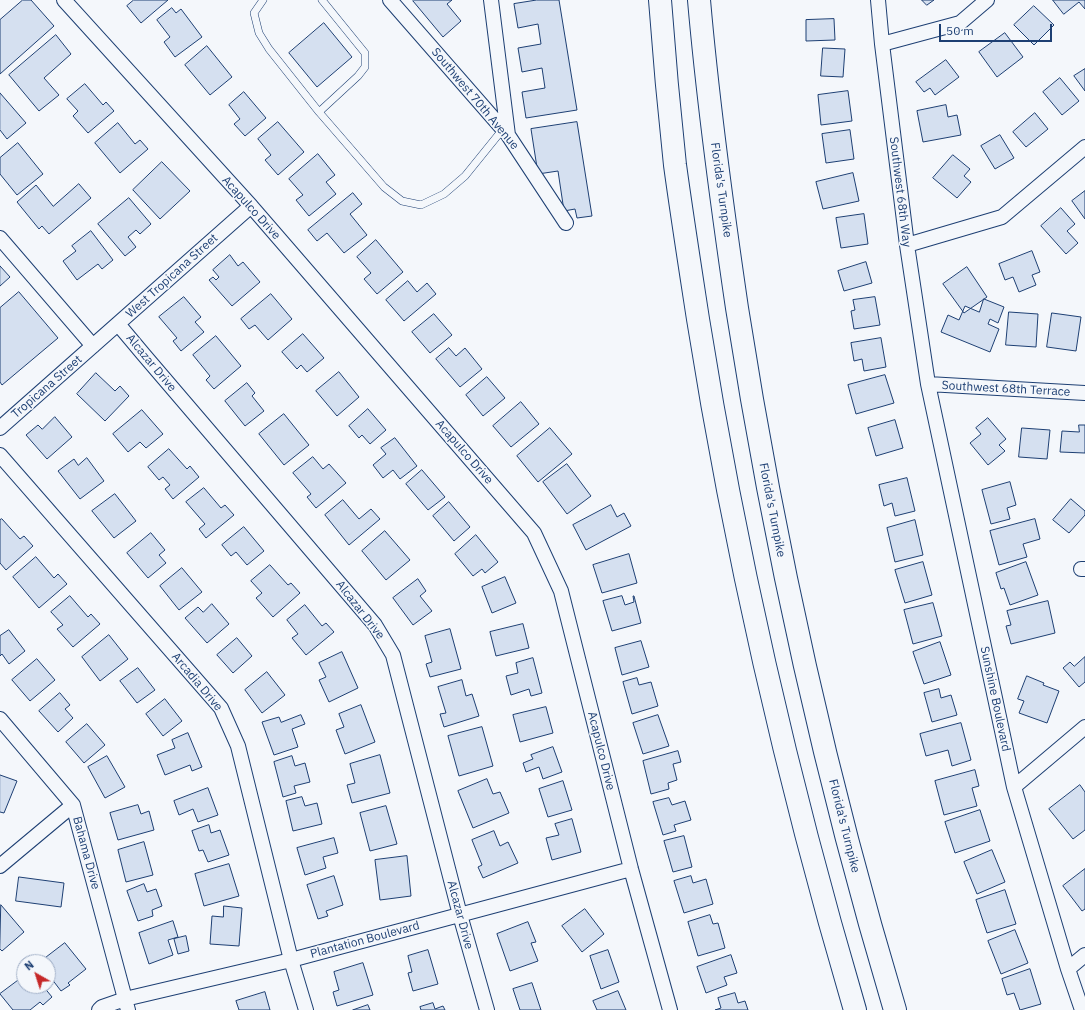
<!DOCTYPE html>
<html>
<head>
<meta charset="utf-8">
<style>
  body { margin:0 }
  #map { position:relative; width:1085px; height:1010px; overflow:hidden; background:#f4f7fb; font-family:"IBM Plex Sans",sans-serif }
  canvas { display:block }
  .north { position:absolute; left:16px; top:954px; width:40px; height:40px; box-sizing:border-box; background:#f4f7fb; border:1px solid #9eadc5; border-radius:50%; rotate:321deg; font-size:11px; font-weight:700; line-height:16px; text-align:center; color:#1d3f73 }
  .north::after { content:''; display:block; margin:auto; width:14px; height:18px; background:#c62828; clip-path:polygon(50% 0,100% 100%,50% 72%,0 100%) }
  .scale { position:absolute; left:939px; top:24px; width:113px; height:18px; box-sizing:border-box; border:2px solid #1d3f73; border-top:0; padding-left:5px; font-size:12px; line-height:14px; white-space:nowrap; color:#1d3f73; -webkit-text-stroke:3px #f4f7fb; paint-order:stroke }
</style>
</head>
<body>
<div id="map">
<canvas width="1085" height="1010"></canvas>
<div class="north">N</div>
<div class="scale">50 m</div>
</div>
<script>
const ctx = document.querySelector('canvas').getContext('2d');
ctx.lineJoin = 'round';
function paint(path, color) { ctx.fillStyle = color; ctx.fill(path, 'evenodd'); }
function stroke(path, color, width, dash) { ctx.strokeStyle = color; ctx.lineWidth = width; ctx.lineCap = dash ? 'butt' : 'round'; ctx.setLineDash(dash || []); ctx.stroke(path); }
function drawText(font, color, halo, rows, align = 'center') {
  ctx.font = font + ' "IBM Plex Sans",sans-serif'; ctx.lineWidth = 3; ctx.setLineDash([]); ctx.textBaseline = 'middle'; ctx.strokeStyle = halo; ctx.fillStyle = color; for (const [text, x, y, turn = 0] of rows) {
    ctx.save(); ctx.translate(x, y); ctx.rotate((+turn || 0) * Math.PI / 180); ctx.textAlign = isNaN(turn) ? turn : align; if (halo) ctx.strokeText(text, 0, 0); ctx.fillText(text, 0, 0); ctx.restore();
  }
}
const building = new Path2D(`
  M23 0H31L54 26 0 74V20Z
  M134 0H168L141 23 127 6Z
  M414 0H452L447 4 461 21 443 37 413 1Z
  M537 0H559L577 110 526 118 522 92 545 88 542 68 522 72 518 48 541 44 538 24 518 28 514 4Z
  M922 0H934L927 5Z
  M1053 0H1085V9L1079 2 1064 14Z
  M1034 6 1054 25 1034 45 1014 25Z
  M172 8 176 13 181 9 202 37 175 57 164 42 170 37 157 20Z
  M834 19 835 40 806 41V20Z
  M324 23 352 57 317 87 289 53Z
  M1005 33 1023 57 997 77 979 52Z
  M56 35 71 54 44 78 59 95 39 111 9 75Z
  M207 46 232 77 210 95 185 65Z
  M823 48 845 49 843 77 821 76Z
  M946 60 959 77 935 95 930 88 924 92 916 82Z
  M1085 69V91L1074 76Z
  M1060 78 1079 101 1062 115 1043 92Z
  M85 84 103 105 106 102 114 111 88 133 73 116 78 111 67 99Z
  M848 91 852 121 821 125 818 95Z
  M244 92 266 118 245 136 234 124 240 119 229 105Z
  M0 93 26 123 7 139 0 130Z
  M946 105 948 117 957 115 961 135 923 142 917 111Z
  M1035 113 1048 129 1026 147 1013 132Z
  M278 122 304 152 278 175 265 160 271 155 258 139Z
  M577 122 592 216 577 218 575 209 564 211 558 171 538 174 531 129Z
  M118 123 135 144 140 140 148 149 120 173 95 143Z
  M850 130 854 159 826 163 822 134Z
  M1000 135 1014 158 995 169 981 146Z
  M18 143 43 174 17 195 0 174V158Z
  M318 154 335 175 326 182 336 194 309 216 296 200 303 195 289 179Z
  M953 155 970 169 964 176 971 182 957 198 933 178Z
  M162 162 190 191 160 219 133 190Z
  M853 173 859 201 823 209 816 182Z
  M79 184 91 198 49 234 42 226 39 229 17 202 36 185 53 206Z
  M1085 191V219L1072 201Z
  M353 193 362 204 350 214 367 235 344 253 327 233 317 241 308 230Z
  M129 198 151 224 140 234 136 230 128 237 136 247 125 256 98 224Z
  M1061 208 1075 224 1067 231 1078 243 1066 254 1041 226Z
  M864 214 868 244 841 248 836 218Z
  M91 231 113 260 102 269 98 264 77 280 63 261 76 251 72 246Z
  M376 240 403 272 377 294 364 279 371 273 357 257Z
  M1032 251 1040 272 1032 275 1036 285 1019 292 1013 277 1005 280 999 264Z
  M230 255 238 266 243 262 260 282 232 306 209 280 213 277 216 280 219 277 213 270Z
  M866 262 872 283 844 291 838 271Z
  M0 266 10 277 0 286Z
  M967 267 987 297 964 313 943 284Z
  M408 281 417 292 427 283 436 294 404 321 386 300Z
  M19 292 58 338 2 385 0 382V308Z
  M271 294 292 319 268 340 255 325 249 329 241 319Z
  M184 297 201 317 195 322 204 332 181 351 173 341 177 338 159 317Z
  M875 297 880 325 854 329 851 311 855 310 853 300Z
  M984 299 1004 307 998 323 990 319 988 324 999 329 990 352 941 332 948 315 959 320 965 306 979 312Z
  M1009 312 1038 314 1036 347 1006 345Z
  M1052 313 1081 317 1076 351 1047 347Z
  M434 314 452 335 430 353 412 332Z
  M303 334 324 358 307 372 301 365 297 369 282 352Z
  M216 336 241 366 214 389 206 380 210 376 193 355Z
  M881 338 886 367 864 371 862 359 854 361 851 343Z
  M449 348 456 356 465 348 482 369 460 387 436 359Z
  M339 372 359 397 337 416 316 391Z
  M96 373 115 391 120 386 129 396 105 421 77 394Z
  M885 375 894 403 856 414 848 385Z
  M487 377 505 398 483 416 466 395Z
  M247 383 255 393 252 396 264 411 245 426 225 401Z
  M521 402 539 424 511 447 493 426Z
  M368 409 386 430 370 444 362 435 359 438 349 426Z
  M142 410 163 434 146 448 140 442 128 452 113 434Z
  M284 414 309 445 284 465 259 434Z
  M55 417 72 437 47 459 26 435 38 425 42 429Z
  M988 418 1006 439 999 445 1005 451 988 465 970 443 981 434 976 428Z
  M895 420 903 448 876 456 868 428Z
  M1079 425H1085V453L1060 452 1062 431 1079 432Z
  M550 428 572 454 538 482 517 456Z
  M1022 428 1050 430 1047 459 1019 457Z
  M395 438 417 466 400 479 393 470 383 478 373 465 386 454 381 448Z
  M169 449 187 469 190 466 199 477 173 499 165 489 170 485 163 477 159 480 148 467Z
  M313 457 323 469 329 464 346 483 316 508 307 497 311 494 293 473Z
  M87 458 104 481 80 499 58 471 74 459 78 465Z
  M567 464 591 496 567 514 543 482Z
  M422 470 445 497 428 510 406 484Z
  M907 478 915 511 895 516 892 503 884 506 879 485Z
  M1010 482 1016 505 1007 508 1010 519 991 524 982 490Z
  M204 488 221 508 225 505 234 515 206 538 199 529 205 524 186 502Z
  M115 494 136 521 114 538 92 511Z
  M1071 499 1085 511V515L1069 533 1053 520Z
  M343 500 359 519 371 509 380 519 349 545 325 515Z
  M449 502 470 527 454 541 433 516Z
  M611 505 617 517 624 513 631 526 586 550 573 525Z
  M2 519 20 539 24 536 33 546 6 570 0 563V520Z
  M1035 519 1040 539 1023 544 1027 557 999 565 990 531Z
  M915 520 923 555 895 562 887 528Z
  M244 527 264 551 247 565 236 552 231 556 222 545Z
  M385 531 410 560 386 580 362 551Z
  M151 533 165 550 159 555 166 563 148 578 127 553Z
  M476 535 498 562 485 573 482 569 473 576 455 554Z
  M629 554 637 583 602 593 593 565Z
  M36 557 54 578 58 574 67 584 39 608 13 577Z
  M923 562 932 595 905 603 895 570Z
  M1026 562 1038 595 1010 605 1004 588 1001 589 996 573Z
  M270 565 288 585 291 583 300 593 273 617 256 598 262 593 251 581Z
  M182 568 202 592 179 610 160 586Z
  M505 577 516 603 492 613 482 587Z
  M418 579 426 591 420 596 432 611 413 625 393 598Z
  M70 596 88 617 91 614 100 624 73 647 57 629 63 625 51 612Z
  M622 596 625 605 634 602 633 596H634L641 623 612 631 603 601Z
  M1048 601 1055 633 1011 644 1006 626 1011 625 1007 611Z
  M933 603 942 636 913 644 904 610Z
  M212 604 229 624 207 643 185 618 198 607 203 612Z
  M305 605 322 626 326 623 334 632 306 655 292 638 298 634 287 620Z
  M523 624 529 648 496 656 490 632Z
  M450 629 461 669 430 677 426 664 432 662 425 636Z
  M9 630 25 651 9 664 2 654 0 656V636Z
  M109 635 128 659 100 681 82 657Z
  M237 638 252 656 233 673 217 655Z
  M641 641 649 667 622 675 615 648Z
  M940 642 951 675 924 684 913 652Z
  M342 652 358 688 329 702 319 680 326 677 319 663Z
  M1085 657V682L1079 687 1063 668 1070 662 1074 666Z
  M533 658 542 693 531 696 529 689 511 695 506 676 518 673 516 663Z
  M37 659 55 680 30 701 12 680Z
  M138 668 155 690 137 703 120 681Z
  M267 672 285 695 262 713 245 690Z
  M1027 676 1044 683 1043 685 1059 691 1047 723 1019 713 1024 701 1018 699Z
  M637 678 639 685 651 682 658 706 632 714 623 682Z
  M462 680 466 696 472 694 479 716 444 727 440 714 446 713 438 687Z
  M939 689 941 698 951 695 957 715 932 722 924 693Z
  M60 693 70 705 65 709 73 718 58 732 39 711Z
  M165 699 182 721 163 736 146 714Z
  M361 705 375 742 345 754 336 730 344 727 339 714Z
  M546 707 553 733 520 742 513 715Z
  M301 715 305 724 292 729 298 747 274 755 262 722 279 717 281 722Z
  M658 715 669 746 643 754 633 723Z
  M961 723 971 760 952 766 948 750 926 756 920 734Z
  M87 724 105 745 84 763 66 742Z
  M482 727 493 766 459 776 448 736Z
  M188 733 202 767 192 771 190 765 165 775 157 755 175 748 172 740Z
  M553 747 562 772 543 779 539 767 526 772 523 763 533 759 531 755Z
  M678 751 681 762 673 764 677 780 668 783 669 789 651 794 643 761Z
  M380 755 390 793 352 803 347 785 355 783 350 764Z
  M107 756 125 787 105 798 88 767Z
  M292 756 295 766 305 763 310 782 294 786 296 793 283 797 274 762Z
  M975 770 979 786 972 788 977 806 944 815 935 781Z
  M0 775 17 781 4 813 0 812Z
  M487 779 493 794 500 792 509 813 473 828 458 791Z
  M563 781 572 810 548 817 539 789Z
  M1080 785 1085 792V830L1073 839 1049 809Z
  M208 788 218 815 198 822 193 809 179 815 174 801Z
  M302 797 305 806 317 803 322 824 293 831 286 801Z
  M669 798 672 805 685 801 691 820 674 825 676 831 663 835 653 802Z
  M138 805 141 814 149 811 154 830 118 840 110 813Z
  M386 806 397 844 370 851 360 813Z
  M980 810 990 841 955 853 945 822Z
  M572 819 581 852 552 860 546 838 559 835 555 824Z
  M209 825 211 833 220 830 229 855 208 862 203 850 199 851 192 831Z
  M494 831 500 846 508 842 518 863 483 878 478 867 482 865 472 840Z
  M684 836 692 867 673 872 664 841Z
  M334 838 338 853 323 857 326 868 305 875 297 848Z
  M144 842 153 875 126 882 118 850Z
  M992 850 1005 882 977 894 964 862Z
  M407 856 411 896 380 900 375 860Z
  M229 864 239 896 204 906 195 874Z
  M1085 869V909L1082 911 1063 886Z
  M334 876 343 905 326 911 328 916 318 919 307 885Z
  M691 876 693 883 706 879 713 904 684 913 674 881Z
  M19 877 64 883 61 907 16 901Z
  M144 884 147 892 156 889 162 906 152 910 153 916 138 921 127 891Z
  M1005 890 1016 924 987 933 976 900Z
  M1 905 24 932 2 951 0 949Z
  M224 906 242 908 239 946 210 944 212 916 223 917Z
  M585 909 604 934 582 952 562 926Z
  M710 915 713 924 718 923 725 948 698 956 688 922Z
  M173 921 178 937 168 940 173 955 149 964 139 933Z
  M528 922 536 942 531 943 538 961 510 971 497 934Z
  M1015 930 1028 963 1001 974 988 941Z
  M186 936 189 951 178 954 174 939Z
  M65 943 86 969 68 983 70 985 61 991 48 974V962H40Z
  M428 950 438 984 413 991 408 973 412 972 408 956Z
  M608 950 619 982 601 989 590 956Z
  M731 955 737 973 724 977 727 985 706 993 697 967Z
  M363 963 373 995 337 1006 333 992 339 990 334 972Z
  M1030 969 1041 1004 1020 1010 1014 993 1007 995 1002 979Z
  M24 976V986H43L52 997 43 1005 40 1002 30 1010H13L0 994Z
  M532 983 541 1010H520L513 989Z
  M618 991 626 1010H597L593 1001Z
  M265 992 270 1010H239L236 1001Z
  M735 993 738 1003 745 1001 748 1010H715L721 1008 718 998Z
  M433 1003 435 1009 443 1006 445 1010H421L420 1007Z
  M368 1005 370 1010H353Z`);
const service = new Path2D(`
  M263 0 254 13 259 33 269 49 319 112 384 187 402 201 421 205 444 194 465 176 503 129
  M319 112 358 76 365 67V53L322 0`);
const minor = new Path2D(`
  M64 0 251 206 534 533 561 591 631 869 670 1010
  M390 0 508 135 566 223
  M491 0 508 135
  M878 0 882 44 907 245 928 384 1014 787 1068 969 1082 1010
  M882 44 960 23 987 0
  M0 238 93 346
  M907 245 1002 217 1085 147
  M118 324 144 355 375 625 393 655 460 915 487 1010
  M928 384 1085 393
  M0 428 251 206
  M0 455 221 708 238 746 291 960 306 1010
  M1081 569H1085
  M0 719 73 805 128 1010
  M1014 787 1085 727
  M0 866 73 805
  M1068 969 1085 955
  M99 1010 102 1007 125 999 291 960 631 869`);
const motorway = new Path2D(`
  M660 0C664 55 669 110 675 165 682 216 690 267 698 319 735 552 788 783 855 1010
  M699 0C708 103 722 206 737 308 774 545 826 780 895 1010`);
const streetNames = [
  ["Southwest 70th Avenue",475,99,50],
  ["Florida's Turnpike",721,190,82],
  ["Southwest 68th Way",900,192,83],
  ["Acapulco Drive",251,208,48],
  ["West Tropicana Street",172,276,-42],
  ["Alcazar Drive",151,363,50],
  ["Tropicana Street",47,387,-41],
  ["Southwest 68th Terrace",1006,389,3],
  ["Acapulco Drive",464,452,49],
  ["Florida's Turnpike",772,510,79],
  ["Alcazar Drive",360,610,52],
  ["Arcadia Drive",197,682,50],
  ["Sunshine Boulevard",995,699,78],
  ["Acapulco Drive",601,751,76],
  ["Florida's Turnpike",844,826,76],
  ["Bahama Drive",86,853,75],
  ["Alcazar Drive",460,915,75],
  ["Plantation Boulevard",365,940,-15]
];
paint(building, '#d5e0f0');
stroke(building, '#1d3f73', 1);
stroke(service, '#1d3f73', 8);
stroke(minor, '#1d3f73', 16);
stroke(motorway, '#1d3f73', 24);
stroke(service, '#f4f7fb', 7);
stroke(minor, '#f4f7fb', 14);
stroke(motorway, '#f4f7fb', 22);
drawText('12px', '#1d3f73', '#f4f7fb', streetNames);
</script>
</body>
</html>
